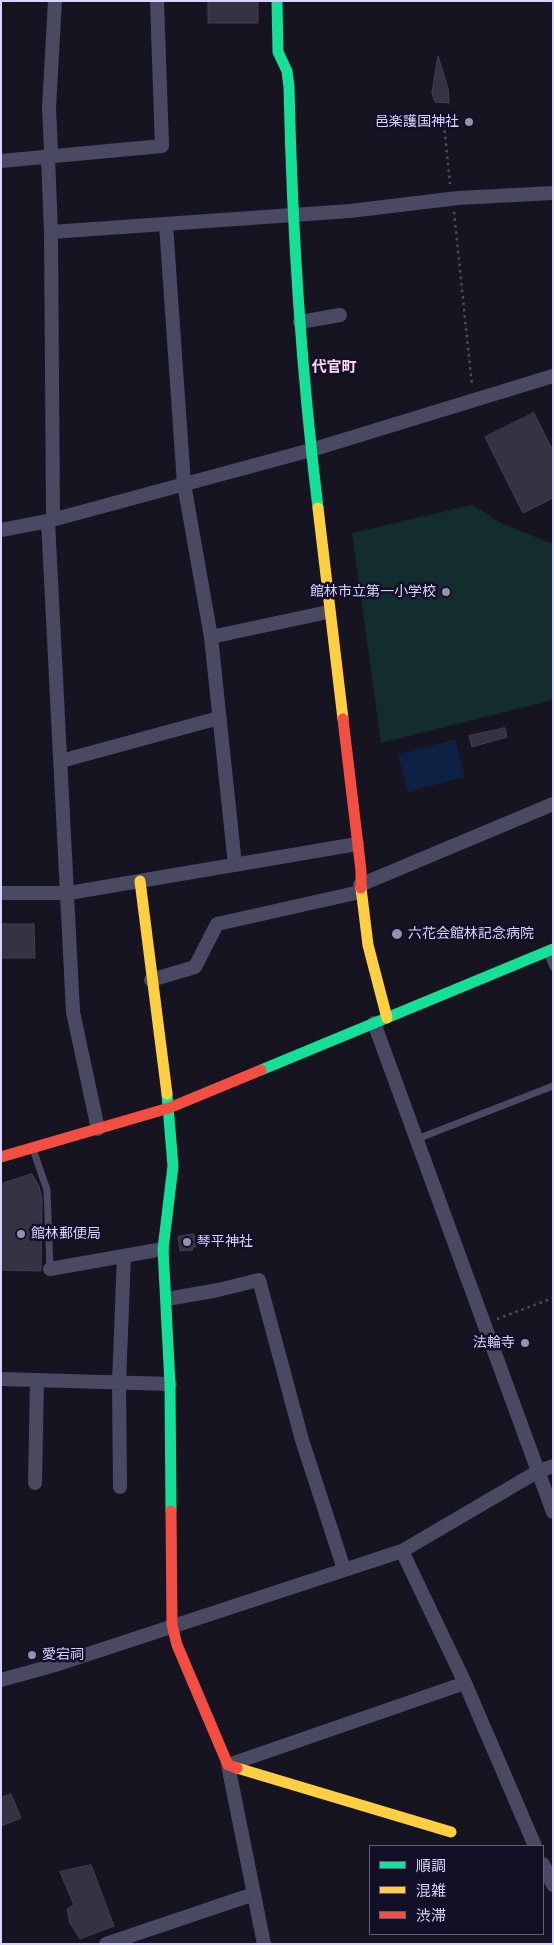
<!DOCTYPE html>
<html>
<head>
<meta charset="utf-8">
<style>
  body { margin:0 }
  #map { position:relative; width:554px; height:1945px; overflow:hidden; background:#161421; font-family:"Golos Text","Noto Sans JP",sans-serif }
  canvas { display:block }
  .frame { position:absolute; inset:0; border:2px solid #d9d4ff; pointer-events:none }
  .legend { position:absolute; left:369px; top:1845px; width:175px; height:90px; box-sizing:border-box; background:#130f26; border:1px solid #625e7d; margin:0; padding:6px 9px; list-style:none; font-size:15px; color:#d9d4ff }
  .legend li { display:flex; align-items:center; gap:10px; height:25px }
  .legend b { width:25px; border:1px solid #625e7d }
</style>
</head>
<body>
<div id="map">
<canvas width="554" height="1945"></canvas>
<div class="frame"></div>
<ul class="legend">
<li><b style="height:6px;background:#16e098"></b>順調</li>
<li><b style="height:6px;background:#ffcf43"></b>混雑</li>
<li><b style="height:6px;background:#f24e42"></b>渋滞</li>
</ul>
</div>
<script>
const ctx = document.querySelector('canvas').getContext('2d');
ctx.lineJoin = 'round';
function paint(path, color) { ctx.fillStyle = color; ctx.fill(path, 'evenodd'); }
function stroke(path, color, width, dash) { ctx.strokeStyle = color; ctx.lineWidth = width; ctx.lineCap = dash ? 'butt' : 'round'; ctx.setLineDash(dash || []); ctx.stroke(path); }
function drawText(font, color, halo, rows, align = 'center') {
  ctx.font = font + ' "Golos Text","Noto Sans JP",sans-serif'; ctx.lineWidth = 5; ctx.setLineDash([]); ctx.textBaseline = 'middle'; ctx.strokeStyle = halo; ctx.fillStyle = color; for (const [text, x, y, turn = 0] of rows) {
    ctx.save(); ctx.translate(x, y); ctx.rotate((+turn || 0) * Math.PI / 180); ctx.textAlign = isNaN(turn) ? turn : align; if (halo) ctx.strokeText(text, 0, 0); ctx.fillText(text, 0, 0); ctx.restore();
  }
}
const green = new Path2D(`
  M472 505 501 523 553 544V700L381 743 352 533Z`);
const water = new Path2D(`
  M455 739 465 777 408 792 398 755Z`);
const building = new Path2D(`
  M258 1V23H208V2Z
  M438 56 448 88 449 103 435 102 432 94Z
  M534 413 553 451V498L523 513 485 437Z
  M505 728 507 737 472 747 469 736Z
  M1 924H34L35 958H1Z
  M32 1174 39 1186 42 1199 41 1271 1 1270V1184Z
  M194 1234 196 1247H192L193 1250 180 1251 178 1237Z
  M11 1794 21 1818 1 1826V1798Z
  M91 1865 114 1926 80 1939 70 1923 67 1909 74 1905 60 1872Z`);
const path = new Path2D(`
  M444 124 450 184
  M454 212 472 386
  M497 1319 553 1298`);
const lane = new Path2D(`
  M547 952 553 967
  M417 1139 553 1086
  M33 1149 47 1190 50 1269`);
const street = new Path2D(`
  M1 161 162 146 157 1
  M166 225 184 484 211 637 235 865
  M51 232 350 211 458 198 553 193
  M300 322 340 315
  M53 519 51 232 48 157 51 150 49 108 55 1
  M48 521 73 1012 98 1129
  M1 530 48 521 311 450 553 376
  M211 637 328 612
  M61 761 219 718
  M360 885 553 804
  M1 893H69L357 844
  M151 980 195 967 217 924 360 892
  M374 1023 553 1512
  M50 1269 163 1249
  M167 1299 218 1290 259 1280 302 1440 344 1569
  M1 1379 170 1384
  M35 1483 37 1380
  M120 1487 119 1383 124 1256
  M402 1551 465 1683 535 1846
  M1 1680 55 1665 402 1551 537 1472 553 1466
  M543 1864 553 1885
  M106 1944 254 1894
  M264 1944 228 1765 465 1683`);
const fast = new Path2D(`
  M277 1 278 52 287 71 289 87C292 228 301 368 318 508
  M261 1070 553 949
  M167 1094 173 1166 163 1249 170 1384 171 1511`);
const slow = new Path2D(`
  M318 508 343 719
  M140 881 167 1094
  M361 888 368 945 387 1018
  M237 1768 451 1832`);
const jam = new Path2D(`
  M343 719 361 871V888
  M1 1157 169 1108 261 1070
  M171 1511 172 1625 177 1645 228 1765 237 1768`);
const markers = [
  [469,122,5,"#9591b1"],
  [446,592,5,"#9591b1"],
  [397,934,6,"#9591b1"],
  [21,1234,5,"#9591b1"],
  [187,1242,5,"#9591b1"],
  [525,1343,5,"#9591b1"],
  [32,1655,5,"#9591b1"]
];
const poiNames = [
  ["邑楽護国神社",459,122,"right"],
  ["館林市立第一小学校",436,592,"right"],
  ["六花会館林記念病院",408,934],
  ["館林郵便局",31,1234],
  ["琴平神社",197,1242],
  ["法輪寺",515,1343,"right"],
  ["愛宕祠",42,1655]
];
const neighbourhoodNames = [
  ["代官町",334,367]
];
paint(green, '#132c2d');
paint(water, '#0d2144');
paint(building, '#343243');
stroke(building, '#433f54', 1);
stroke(path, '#44505f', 2.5, [2.5, 4]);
stroke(lane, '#4a4962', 7);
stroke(street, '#4a4962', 14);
stroke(fast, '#16e098', 11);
stroke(slow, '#ffcf43', 11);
stroke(jam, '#f24e42', 11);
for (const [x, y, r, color] of markers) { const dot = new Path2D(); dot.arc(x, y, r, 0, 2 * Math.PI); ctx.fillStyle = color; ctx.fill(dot); stroke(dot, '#130f26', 2); }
drawText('14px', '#d9d4ff', '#130f26', poiNames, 'left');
drawText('bold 15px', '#ffd6f0', '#130f26', neighbourhoodNames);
</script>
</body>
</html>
